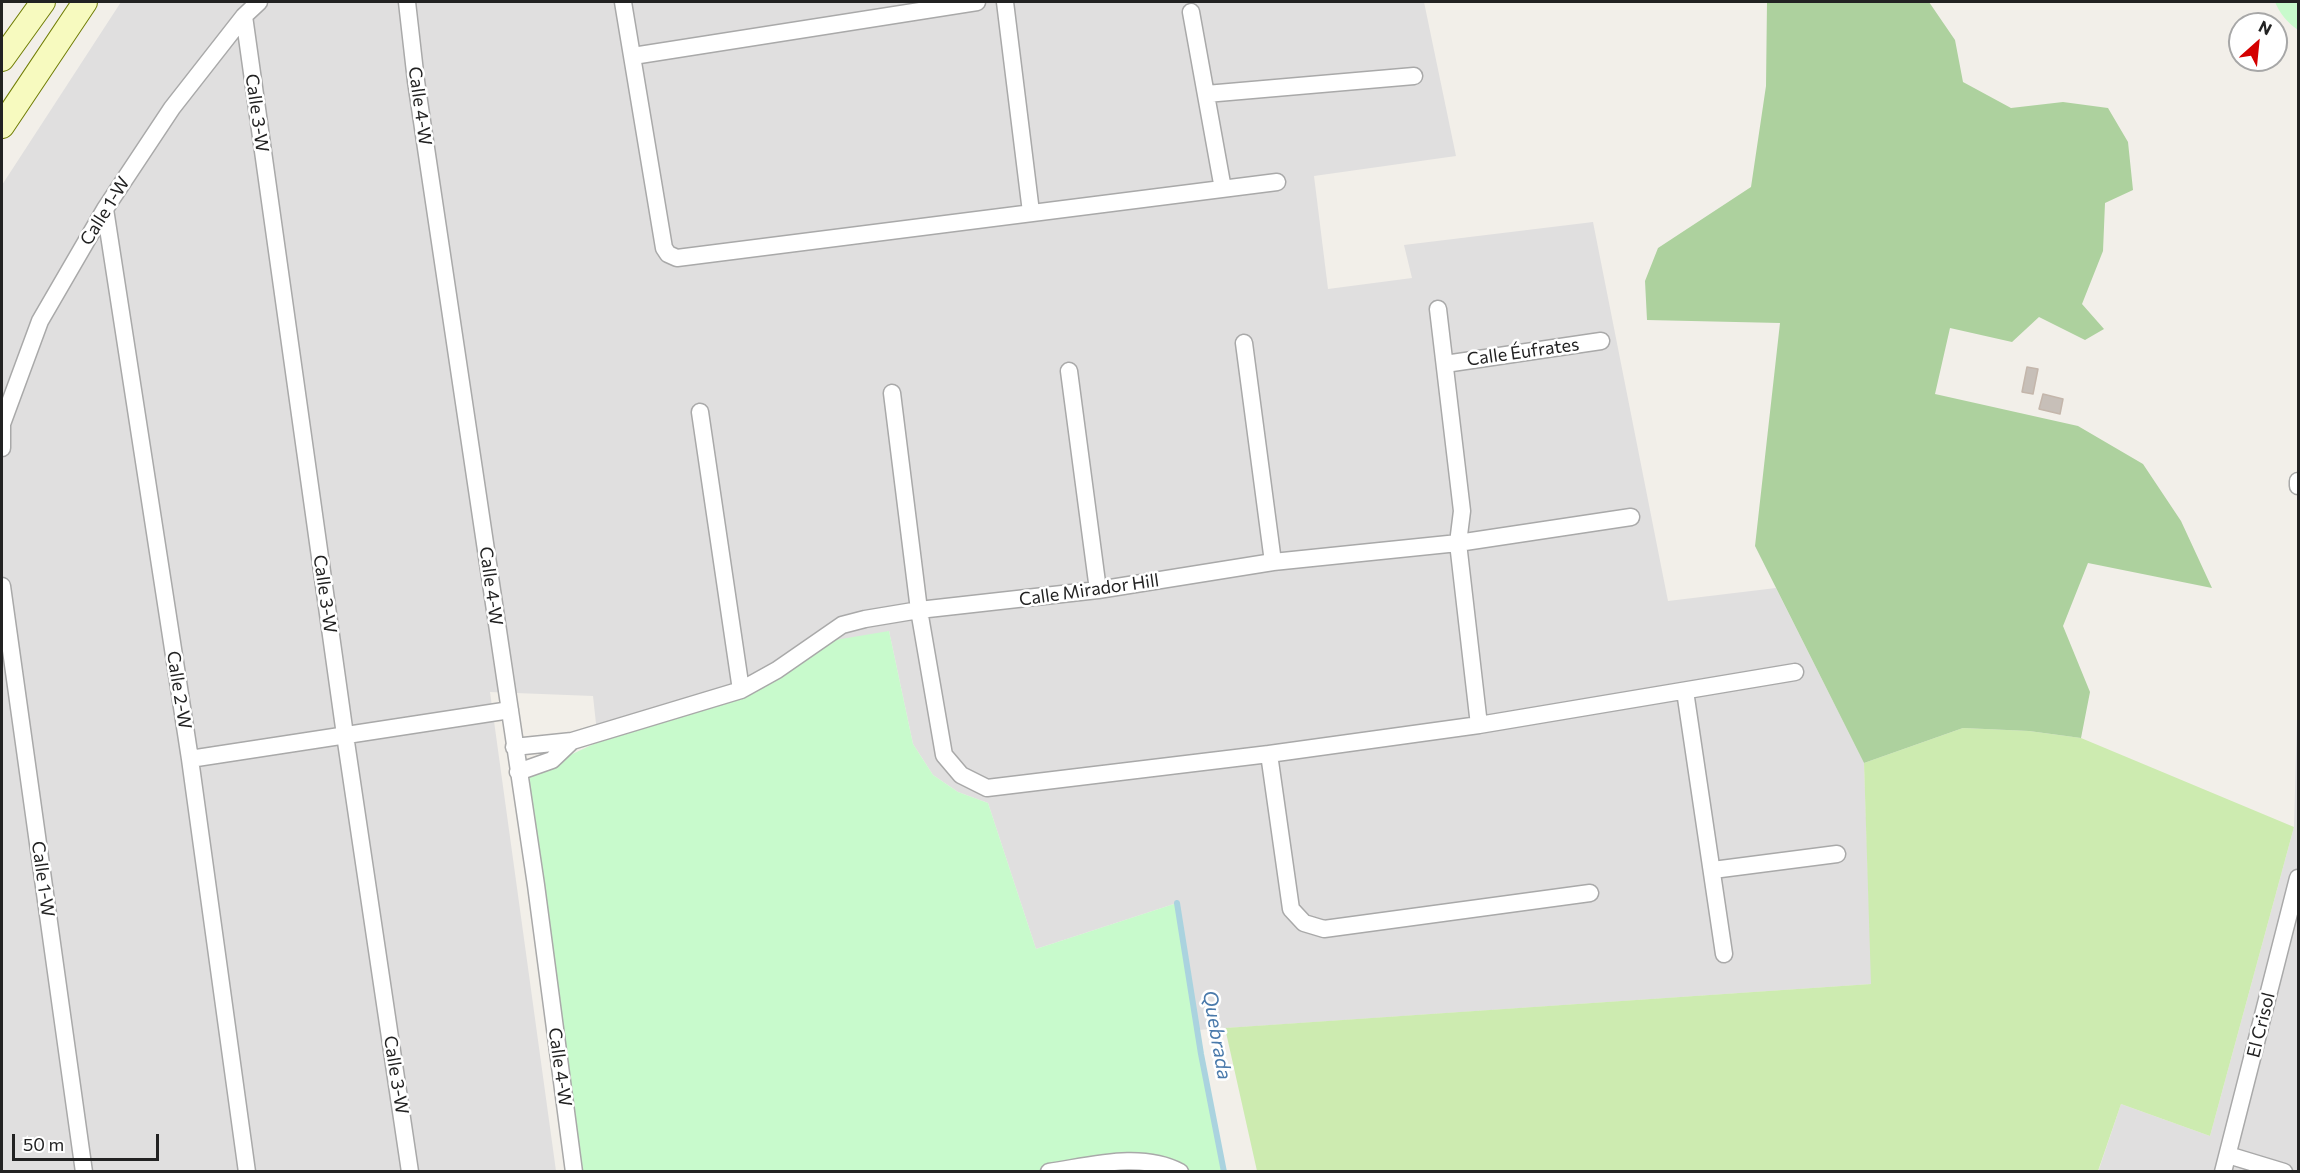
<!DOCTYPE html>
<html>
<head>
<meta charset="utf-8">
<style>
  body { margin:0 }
  #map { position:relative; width:2300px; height:1173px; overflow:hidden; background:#f2efe9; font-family:Commissioner,sans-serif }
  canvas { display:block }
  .frame { position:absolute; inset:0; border:3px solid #222; pointer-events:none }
  .north { position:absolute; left:2228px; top:12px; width:60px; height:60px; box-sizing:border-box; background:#fff; border:2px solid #a7a7a7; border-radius:50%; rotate:27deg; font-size:16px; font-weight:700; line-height:24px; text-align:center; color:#222 }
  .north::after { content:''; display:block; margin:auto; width:21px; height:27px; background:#d40000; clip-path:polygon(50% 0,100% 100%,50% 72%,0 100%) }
  .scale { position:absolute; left:12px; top:1134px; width:147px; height:27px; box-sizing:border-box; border:3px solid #222; border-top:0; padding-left:8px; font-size:18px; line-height:21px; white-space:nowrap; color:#222; -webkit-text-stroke:4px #fff; paint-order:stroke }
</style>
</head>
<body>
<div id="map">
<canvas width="2300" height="1173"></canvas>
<div class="frame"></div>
<div class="north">N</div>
<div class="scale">50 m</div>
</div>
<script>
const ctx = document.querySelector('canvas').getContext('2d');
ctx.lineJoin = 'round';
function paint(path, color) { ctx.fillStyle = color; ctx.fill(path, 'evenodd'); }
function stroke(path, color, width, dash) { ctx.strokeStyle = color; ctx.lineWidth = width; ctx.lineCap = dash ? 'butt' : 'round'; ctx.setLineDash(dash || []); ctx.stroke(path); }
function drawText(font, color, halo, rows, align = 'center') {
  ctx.font = font + ' Commissioner,sans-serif'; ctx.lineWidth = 5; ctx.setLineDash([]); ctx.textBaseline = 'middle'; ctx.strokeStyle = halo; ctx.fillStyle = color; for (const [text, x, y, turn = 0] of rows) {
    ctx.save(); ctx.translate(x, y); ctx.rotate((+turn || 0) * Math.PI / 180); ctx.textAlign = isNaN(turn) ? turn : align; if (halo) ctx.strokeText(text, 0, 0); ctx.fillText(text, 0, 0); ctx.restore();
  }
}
const residential = new Path2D(`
  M121 2H1424L1456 156 1314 176 1328 289 1412 278 1404 245 1593 222 1668 601 1776 588 1864 763 1872 984 1198 1030 1177 903 1036 949 988 803 958 792 933 775 913 744 889 631 743 693 598 742 593 696 490 692 556 1171H2V185Z
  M2298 681V1171L2098 1172 2121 1104 2210 1136 2294 827Z`);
const grass = new Path2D(`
  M1963 728 2029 731 2081 738 2294 827 2210 1136 2121 1104 2098 1171H1257L1225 1028 1871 984 1864 763Z`);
const forest = new Path2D(`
  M1767 2H1929L1955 40 1963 82 2011 108 2063 102 2108 108 2128 142 2133 190 2105 203 2103 251 2082 304 2104 329 2085 340 2039 317 2012 342 1950 328 1935 394 2078 426 2143 464 2181 521 2212 588 2088 563 2063 626 2090 692 2081 738 2029 731 1963 728 1864 763 1755 546 1780 323 1647 320 1645 281 1658 248 1751 187 1766 86Z`);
const park = new Path2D(`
  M2275 2H2298V30C2287 22 2280 14 2275 2Z
  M889 631 913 744 933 775 958 792 988 803 1036 949 1177 903 1224 1171H1180L1172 1167 1049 1172 573 1171 519 779 598 742 743 693 823 642Z`);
const stream = new Path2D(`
  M1177 903 1201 1054 1224 1172`);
const building = new Path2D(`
  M2027 367 2038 369 2033 394 2022 392Z
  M2043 394 2063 399 2060 414 2039 409Z`);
const street = new Path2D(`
  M407 2 416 81 536 885 574 1172
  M623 2 664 248 668 254 677 258 1277 182
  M1005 2 1031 212
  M1191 12 1223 189
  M244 16 345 735 410 1172
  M633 56 977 2
  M1206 94 1414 76
  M105 209 190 759 247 1172
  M1438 309 1462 511 1458 543 1479 725
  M1244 343 1273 562
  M1445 364 1601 341
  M1069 371 1098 590
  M892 393 919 610 944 755 961 775 987 788 1269 754 1479 725 1795 672
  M700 412 741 690
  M2 448V424L40 321 105 209 172 108 244 16 259 2
  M2298 481V486
  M2 586 84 1172
  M1685 691 1724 954
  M514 747 572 741 741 690 777 670 842 625 865 619 919 610 1098 590 1273 562 1458 543 1631 517
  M1269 754 1291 909 1304 923 1324 929 1590 893
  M190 759 510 710
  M518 772 552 760 572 741
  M1713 870 1837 854
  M2228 1155 2284 1172
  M1049 1172C1090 1166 1141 1151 1180 1172
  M2223 1172 2298 878`);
const secondary = new Path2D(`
  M2 59 43 2
  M2 126 85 2`);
const streetNames = [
  ["Calle 4-W",420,106,82],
  ["Calle 3-W",257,113,82],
  ["Calle 1-W",105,211,-58],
  ["Calle Éufrates",1523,352,-8],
  ["Calle 4-W",491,586,82],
  ["Calle Mirador Hill",1089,590,-8],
  ["Calle 3-W",325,594,82],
  ["Calle 2-W",179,690,81],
  ["Calle 1-W",43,879,82],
  ["El Crisol",2261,1025,-76],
  ["Calle 4-W",560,1067,82],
  ["Calle 3-W",396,1075,81]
];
const waterNames = [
  ["Quebrada",1217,1035,80]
];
paint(residential, '#e0dfdf');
paint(grass, '#cdebb0');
paint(forest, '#add19e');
paint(park, '#c8facc');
stroke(stream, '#aad3df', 6);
paint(building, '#c7bfb8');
stroke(building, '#c4b6ab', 1.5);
stroke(street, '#a9a9a9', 19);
stroke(secondary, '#707d05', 26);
stroke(street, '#fff', 16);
stroke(secondary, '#f7fabf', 24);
drawText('18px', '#222', '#fff', streetNames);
drawText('italic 20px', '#4a7aab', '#fff', waterNames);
</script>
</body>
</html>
